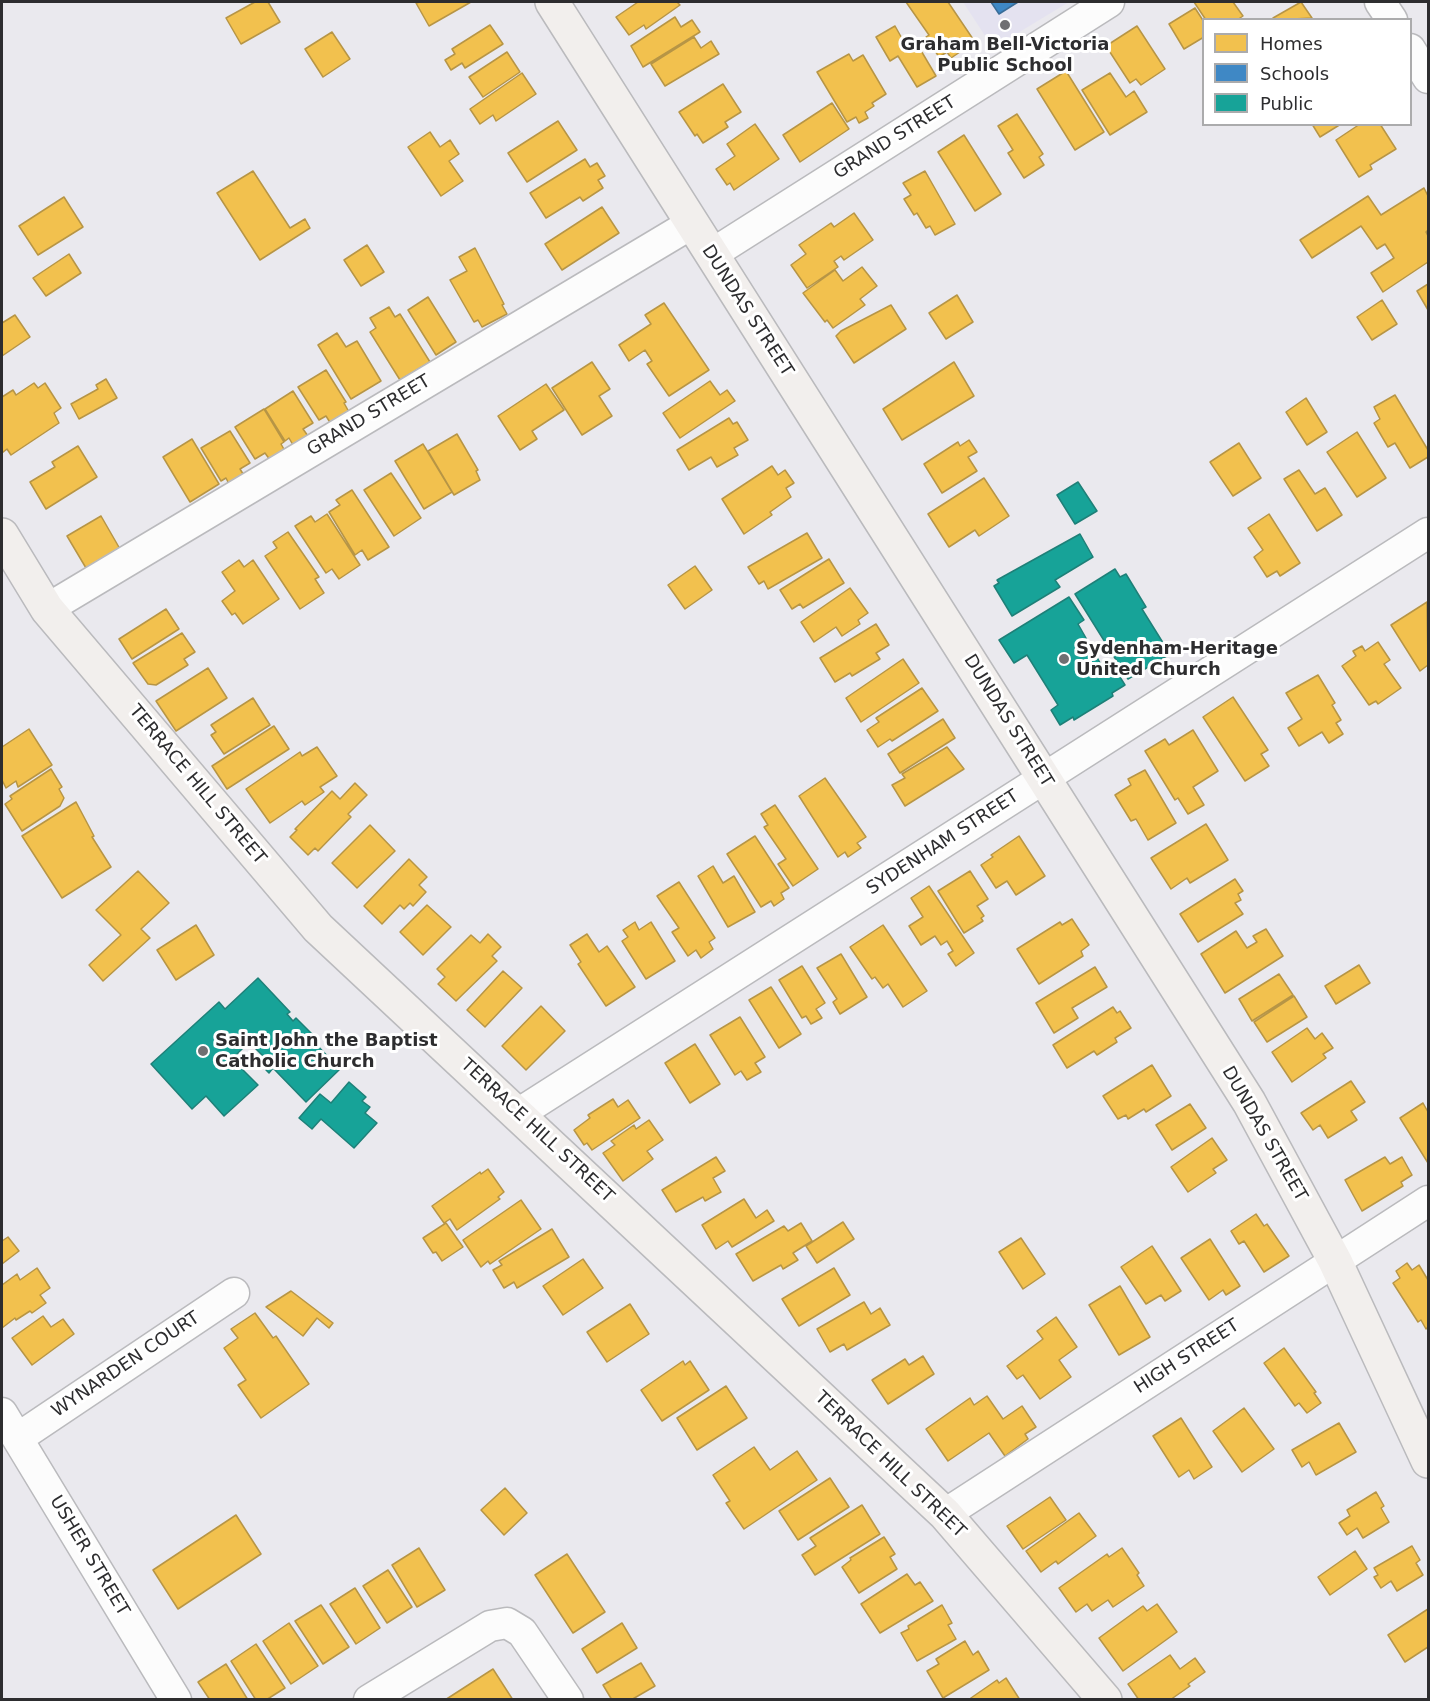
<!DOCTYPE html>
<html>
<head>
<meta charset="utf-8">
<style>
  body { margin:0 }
  #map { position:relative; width:1430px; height:1701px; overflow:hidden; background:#eae9ee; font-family:"DejaVu Sans",sans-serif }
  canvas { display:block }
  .frame { position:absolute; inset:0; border:3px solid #2d2d2f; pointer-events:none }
  .legend { position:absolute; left:1202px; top:18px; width:210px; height:108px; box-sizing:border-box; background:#fff; border:2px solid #ababac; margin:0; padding:8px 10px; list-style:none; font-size:18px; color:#2d2d2f }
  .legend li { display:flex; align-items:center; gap:12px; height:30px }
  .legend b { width:30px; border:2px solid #ababac }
</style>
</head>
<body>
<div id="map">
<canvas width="1430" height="1701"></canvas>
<div class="frame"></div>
<ul class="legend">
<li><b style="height:16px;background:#f2c14e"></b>Homes</li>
<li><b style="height:16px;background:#3f88c5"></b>Schools</li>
<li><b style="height:16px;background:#17a398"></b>Public</li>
</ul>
</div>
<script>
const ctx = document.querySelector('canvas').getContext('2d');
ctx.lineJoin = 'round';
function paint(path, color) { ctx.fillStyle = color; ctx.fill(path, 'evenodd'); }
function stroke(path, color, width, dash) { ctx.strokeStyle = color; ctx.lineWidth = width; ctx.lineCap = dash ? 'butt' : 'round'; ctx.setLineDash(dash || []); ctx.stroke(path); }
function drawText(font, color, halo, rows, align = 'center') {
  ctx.font = font + ' "DejaVu Sans",sans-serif'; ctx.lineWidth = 6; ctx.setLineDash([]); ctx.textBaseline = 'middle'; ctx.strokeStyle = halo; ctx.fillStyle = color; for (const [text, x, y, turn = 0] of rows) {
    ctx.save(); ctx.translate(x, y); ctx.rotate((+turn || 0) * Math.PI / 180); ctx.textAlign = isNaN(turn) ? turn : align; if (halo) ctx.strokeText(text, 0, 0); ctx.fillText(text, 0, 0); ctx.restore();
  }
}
const education = new Path2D(`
  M963 2H1069L993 48Z`);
const homes = new Path2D(`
  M255 2H268L280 22 241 44 226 18Z
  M420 2H471L429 26 416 3Z
  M638 2H677L680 5 646 29 644 25 629 35 616 17Z
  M906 2H948L975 42 951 58 947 52 939 57 926 37 929 35Z
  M1194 2H1233L1243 16 1237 20H1206Z
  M1301 2 1312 18 1274 20 1273 18Z
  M1195 8 1204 22V37L1184 49 1169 24Z
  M675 17 681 27 692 20 700 32 643 67 631 46Z
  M490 25 503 44 465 68 462 63 451 70 445 60 455 54 452 49Z
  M895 26 904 42 913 37 936 76 917 87 898 56 890 61 876 37Z
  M1137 26 1165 69 1141 85 1136 79 1130 83 1106 46Z
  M332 32 350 59 323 77 305 49Z
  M694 37 701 48 711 41 719 54 665 86 651 64Z
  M507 52 520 72 483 97 469 77Z
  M849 54 853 61 863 55 886 94 872 103 874 106 865 112 868 118 859 123 856 117 847 122 817 72Z
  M1066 71 1104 132 1075 150 1037 89Z
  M522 73 536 94 496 121 493 115 480 124 470 109Z
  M1110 73 1126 97 1134 91 1147 112 1110 135 1082 90Z
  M723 84 741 112 725 122 728 127 703 143 697 134 695 136 679 112Z
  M832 103 849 129 800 162 783 135Z
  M1017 114 1043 154 1039 157 1044 165 1024 178 1008 153 1013 150 998 126Z
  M558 121 577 150 527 182 508 153Z
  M755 124 779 159 734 190 730 183 727 185 716 169 735 156 727 144Z
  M1312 124H1341L1320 137Z
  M1360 124H1380L1396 149 1370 165 1372 169 1359 177 1336 140Z
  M430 132 440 147 450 140 459 154 449 161 463 181 441 196 408 147Z
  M964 135 1001 194 975 211 938 152Z
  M585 159 590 167 597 163 605 176 598 180 603 188 583 201 580 197 546 218 530 193Z
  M253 171 290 228 305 219 310 228 260 260 217 193Z
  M925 171 955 224 935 235 930 226 926 228 917 213 914 215 904 199 911 195 903 183Z
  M1424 188 1428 196V230L1426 232 1428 236V262L1383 292 1371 273 1394 258 1385 244 1377 249 1361 226 1312 258 1300 240 1368 196 1381 215Z
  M64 197 83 227 38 255 19 226Z
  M602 207 619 233 562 270 545 244Z
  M854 213 873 240 844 260 841 256 834 261 838 267 807 288 791 265 806 254 799 245 831 223 834 227Z
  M367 245 384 272 361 286 344 260Z
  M475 248 504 304 502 305 507 314 482 327 478 320 474 322 450 280 467 271 459 257Z
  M69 254 81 273 46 296 33 278Z
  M862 267 877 286 860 299 865 305 833 328 827 320 825 322 803 293 835 270 843 281Z
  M1428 284V310L1417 291Z
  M957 295 973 322 946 339 929 313Z
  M428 297 456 342 436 355 408 310Z
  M1382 300 1397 324 1372 340 1357 317Z
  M664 303 709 370 669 396 647 364 652 361 645 350 629 361 619 345 651 324 645 315Z
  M891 305 906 329 854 363 836 336 841 331Z
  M389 307 395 317 400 314 430 362 400 380 370 332 376 328 370 318Z
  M15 315 30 337 2 356V323Z
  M337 333 346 347 357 341 381 381 351 399 318 345Z
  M592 362 610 389 599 396 612 416 582 435 552 388Z
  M954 362 974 396 902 440 883 409Z
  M326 370 346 402 344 403 349 412 331 424 326 416 319 420 298 387Z
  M106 379 117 398 79 419 71 404 98 389 96 385Z
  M710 381 720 395 727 390 735 401 680 438 663 413Z
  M34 383 38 388 45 383 61 408 54 413 59 423 11 455 7 449 2 453V397L13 390 16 395Z
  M546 384 564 410 532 431 537 439 520 450 498 416Z
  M293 391 313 423 303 429 308 436 293 445 289 438 285 441 265 409Z
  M1395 395 1428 450V457L1410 468 1395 443 1388 447 1374 423 1380 419 1374 407Z
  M1306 398 1327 432 1307 445 1286 412Z
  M264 409 284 442 281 444 285 451 270 460 265 453 255 459 235 427Z
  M729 418 733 424 737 422 748 440 734 448 738 455 717 467 711 457 689 470 677 450Z
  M230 431 250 463 240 469 245 477 230 486 226 478 221 481 201 448Z
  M1357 432 1386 478 1357 497 1327 452Z
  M457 434 478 470 476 471 480 480 454 495 428 451Z
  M192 439 219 484 190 502 163 457Z
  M969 440 977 452 968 457 977 471 942 493 924 464 958 442 960 446Z
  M1239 443 1261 478 1233 496 1210 462Z
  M423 444 452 492 424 509 395 461Z
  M78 446 97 477 46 509 30 482 55 467 52 462Z
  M772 466 778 475 785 470 794 483 786 488 791 497 770 512 772 515 744 534 722 499Z
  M1299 470 1315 494 1325 488 1342 515 1317 531 1284 479Z
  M391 473 421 518 394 536 364 490Z
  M984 478 1009 516 979 536 975 530 949 547 928 514Z
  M352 490 389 547 368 560 362 550 355 555 329 512 340 505 336 500Z
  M327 514 360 565 339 579 332 569 326 573 295 526 311 516 315 522Z
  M1269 514 1300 563 1280 576 1277 571 1267 577 1254 557 1263 550 1248 528Z
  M101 516 120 549 86 568 67 536Z
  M288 532 319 577 315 579 324 593 300 609 265 556 277 548 273 542Z
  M807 533 822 558 768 589 764 581 759 584 748 567Z
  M829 559 844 583 803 608 800 604 792 609 780 590Z
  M239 560 244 567 253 560 279 599 243 624 235 613 232 615 222 601 235 591 222 572Z
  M695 566 712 590 685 609 668 585Z
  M850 588 868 613 858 620 860 624 842 636 836 627 814 642 801 622Z
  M1427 602 1428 665 1420 671 1391 625Z
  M166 609 179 629 132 659 119 639Z
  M876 624 889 645 876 653 880 659 852 676 850 673 835 682 820 658Z
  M182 633 195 652 184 659 188 665 156 685 148 684 133 663Z
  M1378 642 1390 660 1384 664 1401 688 1378 704 1376 701 1369 705 1342 666 1356 656 1353 651 1362 646 1365 651Z
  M903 659 919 683 861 722 846 698Z
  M208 668 227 698 176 731 156 701Z
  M1318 675 1335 703 1332 705 1341 720 1336 723 1343 734 1329 743 1322 732 1299 746 1288 728 1302 719 1286 693Z
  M922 688 938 711 892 741 890 739 878 747 867 730 879 722 876 718Z
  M1233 697 1268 750 1261 754 1269 766 1245 781 1203 717Z
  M253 698 270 725 224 754 211 735 216 732 211 725Z
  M943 719 955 738 900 773 888 754Z
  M274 726 289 749 227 789 212 766Z
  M29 729 52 765 18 787 16 781 6 788 2 780V747Z
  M1193 730 1218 771 1193 787 1204 805 1188 814 1178 798 1175 800 1145 751 1165 739 1169 745Z
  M317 747 337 776 320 787 324 792 305 805 302 801 270 823 246 789 300 752 302 756Z
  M947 747 964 769 905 806 892 785 905 778 902 774Z
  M51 769 62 787 59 789 64 798 60 806 22 831 5 804 12 799 10 796Z
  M1145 770 1176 823 1148 840 1136 819 1131 821 1115 795 1131 785 1128 779Z
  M825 778 866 837 857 843 861 848 848 857 845 852 838 857 799 796Z
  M355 783 367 795 348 814 351 817 318 851 315 848 308 855 290 837 297 830 295 829 332 791 340 799Z
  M76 802 94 836 92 837 111 867 62 898 22 836Z
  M775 805 818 869 793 886 778 864 786 859 764 827 768 825 761 814Z
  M1206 824 1228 860 1190 883 1187 878 1171 889 1151 858Z
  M370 825 395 851 357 888 332 863Z
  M755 836 789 888 781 893 784 899 774 906 771 901 761 907 727 854Z
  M1019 836 1045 876 1016 895 1007 881 996 888 981 865 993 857 991 855Z
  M409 859 427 877 419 885 426 892 413 906 410 903 404 909 400 905 382 924 364 906Z
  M713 866 723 883 734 876 755 912 728 927 698 876Z
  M138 871 169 903 141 929 150 938 103 981 89 965 121 935 96 910Z
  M970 871 988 899 977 906 984 916 981 918 983 921 964 933 938 891Z
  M1235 879 1243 891 1238 894 1241 900 1235 903 1243 914 1198 942 1180 914Z
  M679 882 715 938 709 942 713 949 701 958 696 950 688 956 672 932 679 928 657 896Z
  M929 886 974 953 956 966 948 954 953 951 947 941 941 945 935 936 921 945 909 926 923 917 911 898Z
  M427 905 451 927 423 955 400 932Z
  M1072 919 1089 945 1081 951 1083 956 1039 984 1017 949 1060 922 1062 925Z
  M635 922 639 930 651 922 675 961 646 979 622 941 628 937 623 930Z
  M196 925 214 955 176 980 157 950Z
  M883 925 927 991 903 1007 888 984 883 988 875 977 872 979 850 947Z
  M1266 929 1283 956 1225 993 1201 954 1236 931 1247 948 1257 942 1253 936Z
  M488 934 501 947 492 956 497 961 456 1001 438 984 445 977 437 969 471 935 480 943Z
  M587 934 599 952 607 946 635 987 606 1006 578 964 581 962 570 945Z
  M841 954 867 997 840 1014 833 1002 837 999 817 968Z
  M1359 965 1370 983 1336 1004 1325 986Z
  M802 966 825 1003 816 1009 822 1018 811 1024 806 1016 802 1018 779 980Z
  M1095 967 1107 987 1072 1008 1078 1018 1054 1033 1036 1003Z
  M503 971 522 988 485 1027 467 1010Z
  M1279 974 1293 995 1252 1021 1239 999Z
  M771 987 801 1034 779 1048 749 1000Z
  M1294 996 1307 1017 1267 1042 1254 1022Z
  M541 1006 565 1031 526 1070 502 1046Z
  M1113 1007 1117 1013 1120 1011 1131 1028 1115 1038 1117 1042 1097 1055 1094 1051 1067 1068 1053 1045Z
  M740 1017 765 1057 755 1063 761 1072 747 1080 741 1071 735 1075 710 1035Z
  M1307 1028 1315 1039 1322 1033 1333 1048 1323 1054 1326 1058 1292 1082 1272 1052Z
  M695 1044 720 1084 690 1103 665 1063Z
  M1152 1065 1171 1096 1146 1112 1144 1109 1128 1119 1126 1115 1118 1119 1103 1096Z
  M1351 1081 1365 1102 1351 1111 1357 1120 1328 1138 1320 1125 1313 1130 1301 1113Z
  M613 1099 618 1107 628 1100 640 1118 592 1150 587 1143 584 1145 574 1130 590 1118 588 1115Z
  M1423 1103 1428 1112V1163L1400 1118Z
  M1190 1104 1206 1128 1172 1150 1156 1125Z
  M649 1120 663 1140 647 1151 653 1159 623 1181 603 1153 615 1145 611 1141 634 1125 636 1129Z
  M1212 1138 1227 1160 1213 1169 1216 1173 1188 1192 1171 1167Z
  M716 1157 725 1171 713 1178 721 1192 705 1201 703 1197 676 1212 662 1190Z
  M1385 1157 1390 1164 1402 1157 1412 1175 1401 1182 1403 1186 1362 1211 1345 1180Z
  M488 1169 504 1192 498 1197 500 1199 457 1230 450 1219 444 1223 432 1206 480 1172 481 1174Z
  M744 1199 756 1218 767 1210 774 1221 732 1247 728 1241 716 1249 702 1225Z
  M521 1200 541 1229 490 1264 488 1261 481 1267 463 1240Z
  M1256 1214 1264 1226 1267 1224 1289 1256 1264 1272 1244 1241 1239 1244 1231 1231Z
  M843 1222 854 1239 817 1263 806 1246Z
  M446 1223 463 1247 442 1261 436 1252 433 1253 423 1238Z
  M801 1223 812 1241 793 1253 798 1260 783 1269 781 1265 753 1281 736 1254 784 1226 788 1231Z
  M552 1229 569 1257 517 1288 514 1282 504 1288 493 1270 502 1265 499 1261Z
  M8 1237 19 1251 2 1264V1241Z
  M1021 1238 1045 1274 1023 1289 999 1252Z
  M1210 1239 1240 1286 1226 1295 1223 1290 1209 1300 1181 1258Z
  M1152 1246 1181 1291 1165 1301 1161 1295 1146 1304 1121 1267Z
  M583 1259 603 1288 563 1315 543 1286Z
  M1407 1263 1412 1270 1419 1265 1428 1280V1327L1426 1329 1421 1320 1418 1322 1393 1283 1400 1278 1396 1271Z
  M37 1268 50 1288 40 1295 46 1303 32 1313 30 1311 16 1320 15 1318 2 1328V1285L17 1274 20 1280Z
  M834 1268 850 1295 799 1326 782 1299Z
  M1120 1286 1150 1337 1119 1355 1089 1305Z
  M291 1291 333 1323 329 1328 317 1318 303 1336 266 1307Z
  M864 1302 871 1314 880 1308 890 1325 847 1350 844 1344 830 1352 817 1329Z
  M630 1304 649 1334 607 1362 587 1332Z
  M255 1313 273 1338 276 1336 309 1384 261 1418 238 1385 246 1380 224 1348 238 1338 231 1329Z
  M43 1316 51 1327 63 1319 74 1334 32 1365 12 1338Z
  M1056 1317 1077 1347 1059 1360 1071 1377 1040 1399 1023 1375 1017 1379 1007 1366 1043 1339 1037 1331Z
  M1284 1348 1316 1392 1314 1393 1321 1403 1307 1413 1299 1403 1295 1406 1264 1363Z
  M923 1356 934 1374 888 1404 872 1380 905 1359 909 1365Z
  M683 1361 685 1365 690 1361 709 1390 662 1421 641 1390Z
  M726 1386 747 1418 697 1450 677 1418Z
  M987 1396 1003 1419 1022 1406 1036 1427 1025 1434 1028 1439 1005 1456 989 1433 948 1461 926 1429 970 1398 974 1405Z
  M1244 1408 1274 1449 1242 1472 1213 1431Z
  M1181 1418 1212 1467 1194 1479 1189 1470 1179 1477 1153 1436Z
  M1339 1423 1356 1452 1316 1475 1309 1462 1302 1467 1292 1450Z
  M754 1447 770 1470 797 1451 817 1480 744 1529 726 1503 730 1501 713 1475Z
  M830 1478 849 1507 798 1540 779 1511Z
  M505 1488 527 1513 504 1535 481 1510Z
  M1376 1492 1384 1506 1381 1508 1389 1522 1363 1538 1357 1528 1347 1535 1339 1523 1350 1516 1347 1510Z
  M1050 1497 1066 1520 1023 1549 1007 1526Z
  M862 1505 880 1534 815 1575 802 1555 816 1546 810 1538Z
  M1079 1513 1096 1536 1058 1564 1056 1561 1041 1572 1026 1551Z
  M236 1515 261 1554 178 1609 153 1570Z
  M884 1537 895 1554 890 1557 897 1569 859 1593 842 1567 851 1560 850 1558Z
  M1412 1546 1420 1560 1416 1563 1423 1575 1397 1591 1391 1581 1381 1588 1374 1577 1378 1575 1374 1568Z
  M419 1548 445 1590 417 1607 392 1565Z
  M1122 1548 1139 1573 1137 1575 1144 1586 1113 1607 1108 1600 1092 1611 1087 1604 1076 1612 1059 1588 1107 1554 1109 1557Z
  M1355 1551 1367 1569 1330 1595 1318 1577Z
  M567 1554 605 1612 573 1633 535 1575Z
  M388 1570 412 1607 387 1623 363 1586Z
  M907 1574 915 1585 920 1582 933 1601 880 1633 861 1604Z
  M355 1588 380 1628 356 1644 330 1604Z
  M1157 1604 1177 1632 1123 1671 1099 1638 1143 1606 1147 1611Z
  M321 1605 349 1647 323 1664 295 1621Z
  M942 1605 952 1623 948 1625 956 1639 917 1661 901 1633 909 1629 908 1626Z
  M1428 1609V1647L1405 1662 1388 1635Z
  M289 1623 318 1666 291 1684 263 1641Z
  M622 1623 637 1648 597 1673 582 1649Z
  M965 1641 973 1655 978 1651 989 1670 943 1698 927 1671 939 1664 936 1659Z
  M256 1644 285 1688 266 1700H256L231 1661Z
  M1170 1655 1180 1669 1195 1658 1205 1672 1188 1684 1190 1686 1170 1700H1139L1128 1684Z
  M641 1663 655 1686 631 1700H612L603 1685Z
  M226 1664 248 1700H210L198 1682Z
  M493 1669 513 1700H445Z
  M1006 1678 1020 1700H968L997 1680 999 1683Z`);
const schools = new Path2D(`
  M991 2H1018L999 14Z`);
const public = new Path2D(`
  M1078 482 1097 511 1075 524 1057 495Z
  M1080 534 1093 557 1055 580 1060 587 1012 616 994 586 999 583 997 580Z
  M1115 569 1120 577 1126 574 1146 607 1142 609 1170 654 1128 679 1075 594Z
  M1069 597 1084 620 1078 624 1107 675 1115 669 1125 685 1112 693 1113 696 1074 720 1073 717 1060 725 1051 710 1058 705 1027 655 1014 663 999 640Z
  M258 978 290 1012 287 1014 293 1021 296 1018 314 1036 311 1039 340 1069 306 1102 273 1068 269 1073 266 1070 272 1065 249 1042 232 1059 258 1085 224 1116 206 1096 192 1109 151 1064 219 1002 225 1009Z
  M349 1082 366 1097 362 1101 370 1107 365 1113 377 1123 354 1148 321 1119 312 1129 299 1118 320 1094 331 1103Z`);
const street = new Path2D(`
  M1380 2 1392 20
  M1410 49 1428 78
  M712 254 1109 2
  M47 609 691 224
  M518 1114 1428 533
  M2 1413 176 1700
  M18 1438 234 1293
  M945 1514 1428 1201
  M369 1700 490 1626 507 1623 522 1632 568 1700`);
const secondary = new Path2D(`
  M552 2 1249 1102 1335 1261 1428 1461
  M2 535 47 609 318 928 945 1514 1105 1700`);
const markers = [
  [1005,25,6,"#6f6f72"],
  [1064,659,6,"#6f6f72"],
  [203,1051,6,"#6f6f72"]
];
const poiNames = [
  ["Graham Bell-Victoria",1005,45,"center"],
  ["Public School",1005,66,"center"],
  ["Sydenham-Heritage",1076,649],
  ["United Church",1076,670],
  ["Saint John the Baptist",215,1041],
  ["Catholic Church",215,1062]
];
const streetNames = [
  ["GRAND STREET",895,138,-32],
  ["DUNDAS STREET",747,311,57],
  ["GRAND STREET",369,416,-31],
  ["DUNDAS STREET",1008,721,58],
  ["TERRACE HILL STREET",197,785,50],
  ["SYDENHAM STREET",943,843,-33],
  ["TERRACE HILL STREET",537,1131,43],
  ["DUNDAS STREET",1264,1134,60],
  ["HIGH STREET",1187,1357,-33],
  ["WYNARDEN COURT",126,1365,-34],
  ["TERRACE HILL STREET",890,1465,44],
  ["USHER STREET",89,1556,59]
];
paint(education, '#e4e2f0');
paint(homes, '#f2c14e');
stroke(homes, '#b79545', 1.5);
paint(schools, '#3f88c5');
stroke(schools, '#3a6d98', 1.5);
paint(public, '#17a398');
stroke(public, '#1e8078', 1.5);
stroke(street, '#bababd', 33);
stroke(secondary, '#bababd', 36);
stroke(street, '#fcfcfc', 30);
stroke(secondary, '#f2efed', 33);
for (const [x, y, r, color] of markers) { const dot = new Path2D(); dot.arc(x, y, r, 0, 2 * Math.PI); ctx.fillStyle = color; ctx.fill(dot); stroke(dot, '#fff', 2); }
drawText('bold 18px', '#2d2d2f', '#fff', poiNames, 'left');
drawText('18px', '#2d2d2f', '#fff', streetNames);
</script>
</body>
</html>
